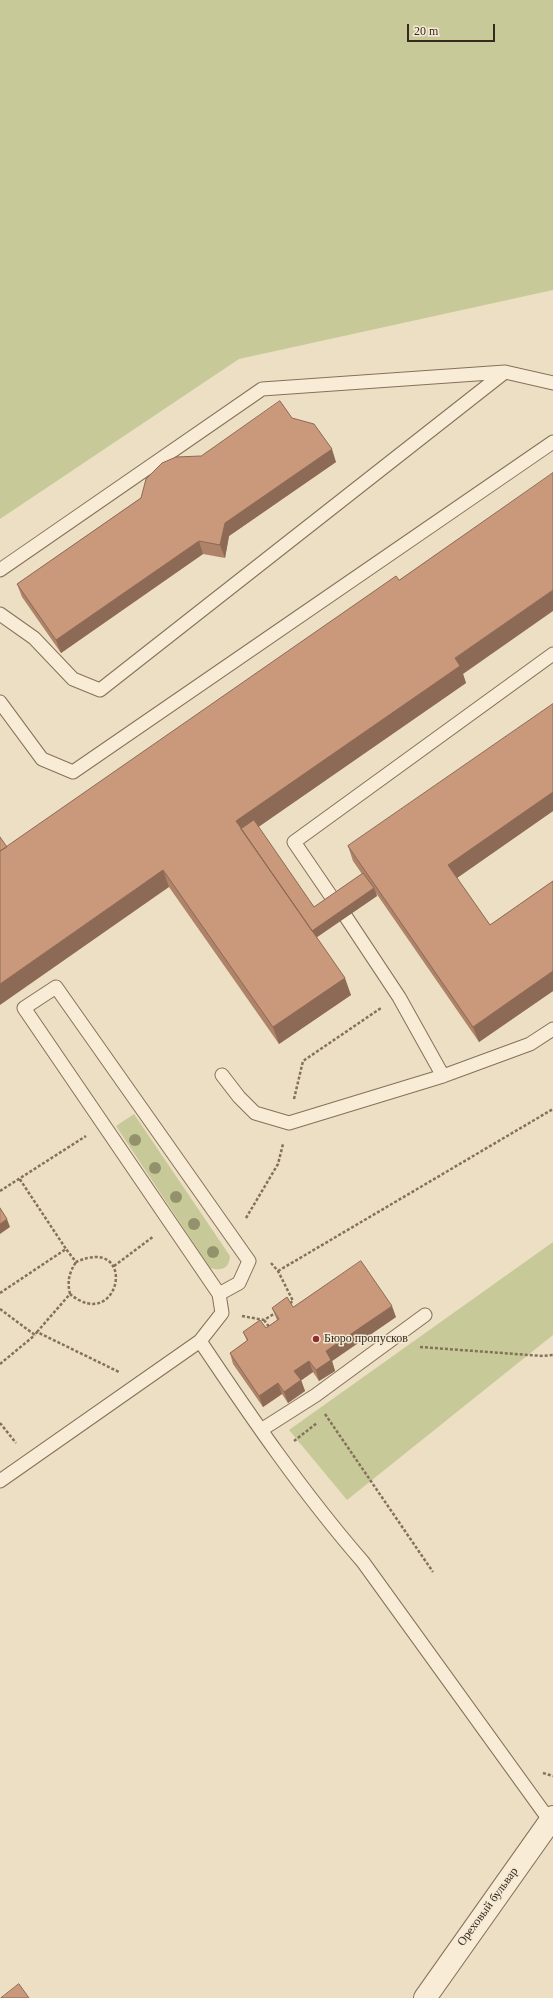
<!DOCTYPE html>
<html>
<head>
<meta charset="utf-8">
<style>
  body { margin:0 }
  #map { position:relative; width:553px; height:1998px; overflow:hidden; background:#eddfc3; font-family:Georgia,serif }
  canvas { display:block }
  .scale { position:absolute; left:407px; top:24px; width:88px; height:18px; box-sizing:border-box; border:2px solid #37291e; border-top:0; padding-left:5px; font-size:12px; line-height:14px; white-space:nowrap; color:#37291e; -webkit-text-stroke:3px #f4e9d3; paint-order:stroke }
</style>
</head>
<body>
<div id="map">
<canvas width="553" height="1998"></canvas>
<div class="scale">20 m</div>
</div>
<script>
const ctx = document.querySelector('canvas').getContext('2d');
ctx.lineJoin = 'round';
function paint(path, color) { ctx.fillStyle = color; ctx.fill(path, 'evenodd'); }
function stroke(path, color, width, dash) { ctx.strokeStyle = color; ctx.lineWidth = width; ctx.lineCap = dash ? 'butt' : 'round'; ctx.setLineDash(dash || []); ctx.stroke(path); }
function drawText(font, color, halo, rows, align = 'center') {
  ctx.font = font + ' Georgia,serif'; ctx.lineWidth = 3; ctx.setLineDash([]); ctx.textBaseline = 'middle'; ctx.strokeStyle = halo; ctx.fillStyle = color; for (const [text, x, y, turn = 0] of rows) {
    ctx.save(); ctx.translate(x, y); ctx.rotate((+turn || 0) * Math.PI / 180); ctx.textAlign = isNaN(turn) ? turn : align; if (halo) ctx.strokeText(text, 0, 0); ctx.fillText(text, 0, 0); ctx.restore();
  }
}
const green = new Path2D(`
  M0 0H553V290L239 359 0 519Z
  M134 1114 230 1256C229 1269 222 1271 210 1268L116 1126Z
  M553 1242V1335L347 1500 289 1430Z`);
const path = new Path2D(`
  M294 1099 303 1061 381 1008
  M0 1191 86 1136
  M246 1218 278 1164 283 1144
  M271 1263 278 1271 293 1301 289 1304
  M114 1266 154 1236
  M278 1271 553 1109
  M0 1293 66 1249 19 1178
  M70 1294C67 1281 69 1273 76 1262
  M0 1309 35 1335 37 1332 119 1372
  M242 1316 264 1320 277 1312
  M264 1320 270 1328
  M37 1332 70 1294C120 1335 139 1234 76 1262L66 1249
  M420 1347 543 1356 553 1355
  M0 1364 35 1335
  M325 1414 433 1572
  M0 1423 16 1443
  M294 1441 317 1423
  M543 1773 553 1776`);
const service = new Path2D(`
  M0 570 262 389 505 372 553 383
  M0 614 34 638 73 679 100 690 505 372
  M0 702 42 759 73 772 553 442
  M335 902 294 842 553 654
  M346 917 399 997 443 1076
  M56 987 249 1261 239 1283 219 1294 24 1008Z
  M222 1075 239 1097 255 1113 289 1123 443 1076 530 1044 553 1029
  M219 1294 222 1313 200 1341C251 1417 303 1493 363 1562L550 1821
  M261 1430 316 1395 425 1315
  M0 1481 200 1341`);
const tertiary = new Path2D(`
  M425 1998 553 1817`);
const trees = [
  [135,1140],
  [155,1168],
  [176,1197],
  [194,1224],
  [213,1252]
];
const wall = new Path2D(`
  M292 418 336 462 229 536 225 558 203 554 61 653 22 597 17 584 201 456Z
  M463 674 466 683 258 827 314 907 362 874 353 861 348 846 553 704V811L457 878 490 925 553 881V991L479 1042 376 893 377 896 316 937 351 995 279 1044 169 887 7 847Z
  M293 1307 396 1317 332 1361 335 1371 319 1381 313 1372 301 1380 305 1391 288 1403 282 1394 263 1407 233 1364 230 1353 247 1341 243 1332 266 1328 277 1320 272 1308Z`);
const shadedWall = new Path2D(`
  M332 449 336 462 229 536 225 558 220 545 225 523Z
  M199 541 203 554 61 653 56 640Z
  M553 590V611L463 674 466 683 244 837 236 821 455 658Z
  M553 792V811L454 880 448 865Z
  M163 870 169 887 0 1005V984Z
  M374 888 377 896 313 940 310 932Z
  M553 971V991L479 1042 473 1027Z
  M345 978 351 995 279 1044 273 1027Z
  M7 1219 10 1227 0 1234V1224Z
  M392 1306 396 1317 332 1361 335 1371 319 1381 316 1370 326 1351Z
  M309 1361 313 1372 299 1382 301 1380 305 1391 288 1403 284 1392 294 1371Z
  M278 1383 282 1394 263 1407 259 1396Z`);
const building = new Path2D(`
  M280 401 292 418 314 424 332 449 225 523 220 545 199 541 56 640 17 584 141 498 146 479 162 463 176 457 201 456Z
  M553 473V590L455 658 460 666 236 821 345 978 273 1027 163 870 0 984V851L396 576 399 580Z
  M553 704V792L448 865 490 925 553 881V971L473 1027 348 846Z
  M254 820 314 907 363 873 374 888 312 931 241 829Z
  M0 837 7 847 0 851Z
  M0 1208 7 1219 0 1224Z
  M361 1261 392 1306 326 1351 331 1360 316 1370 309 1361 294 1371 301 1380 284 1392 278 1383 259 1396 230 1353 248 1340 243 1332 260 1320 266 1328 279 1319 272 1308 287 1297 293 1307Z
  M19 1984 29 1998H1Z`);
const markers = [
  [316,1339,4,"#932d32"]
];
const poiNames = [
  ["Бюро пропусков",324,1339]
];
const streetNames = [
  ["Ореховый бульвар",488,1907,-54]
];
paint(green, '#c7ca98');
stroke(service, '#86705b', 15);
stroke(tertiary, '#86705b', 24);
stroke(path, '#86705b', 2.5, [3, 2]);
stroke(service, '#f8ecd6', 13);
stroke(tertiary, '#f8ecd6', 22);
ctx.fillStyle = '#93926c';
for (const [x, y] of trees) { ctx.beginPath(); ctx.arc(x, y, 6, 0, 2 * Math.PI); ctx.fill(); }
paint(wall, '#ae8369');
paint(shadedWall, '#8d6a55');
paint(building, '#ca987a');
stroke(building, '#8d6a55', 1);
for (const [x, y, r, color] of markers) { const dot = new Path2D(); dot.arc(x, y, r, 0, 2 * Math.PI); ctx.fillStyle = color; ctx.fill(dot); stroke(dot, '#f4e9d3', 1.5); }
drawText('12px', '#37291e', '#f4e9d3', poiNames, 'left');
drawText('12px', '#37291e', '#f4e9d3', streetNames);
</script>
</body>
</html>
